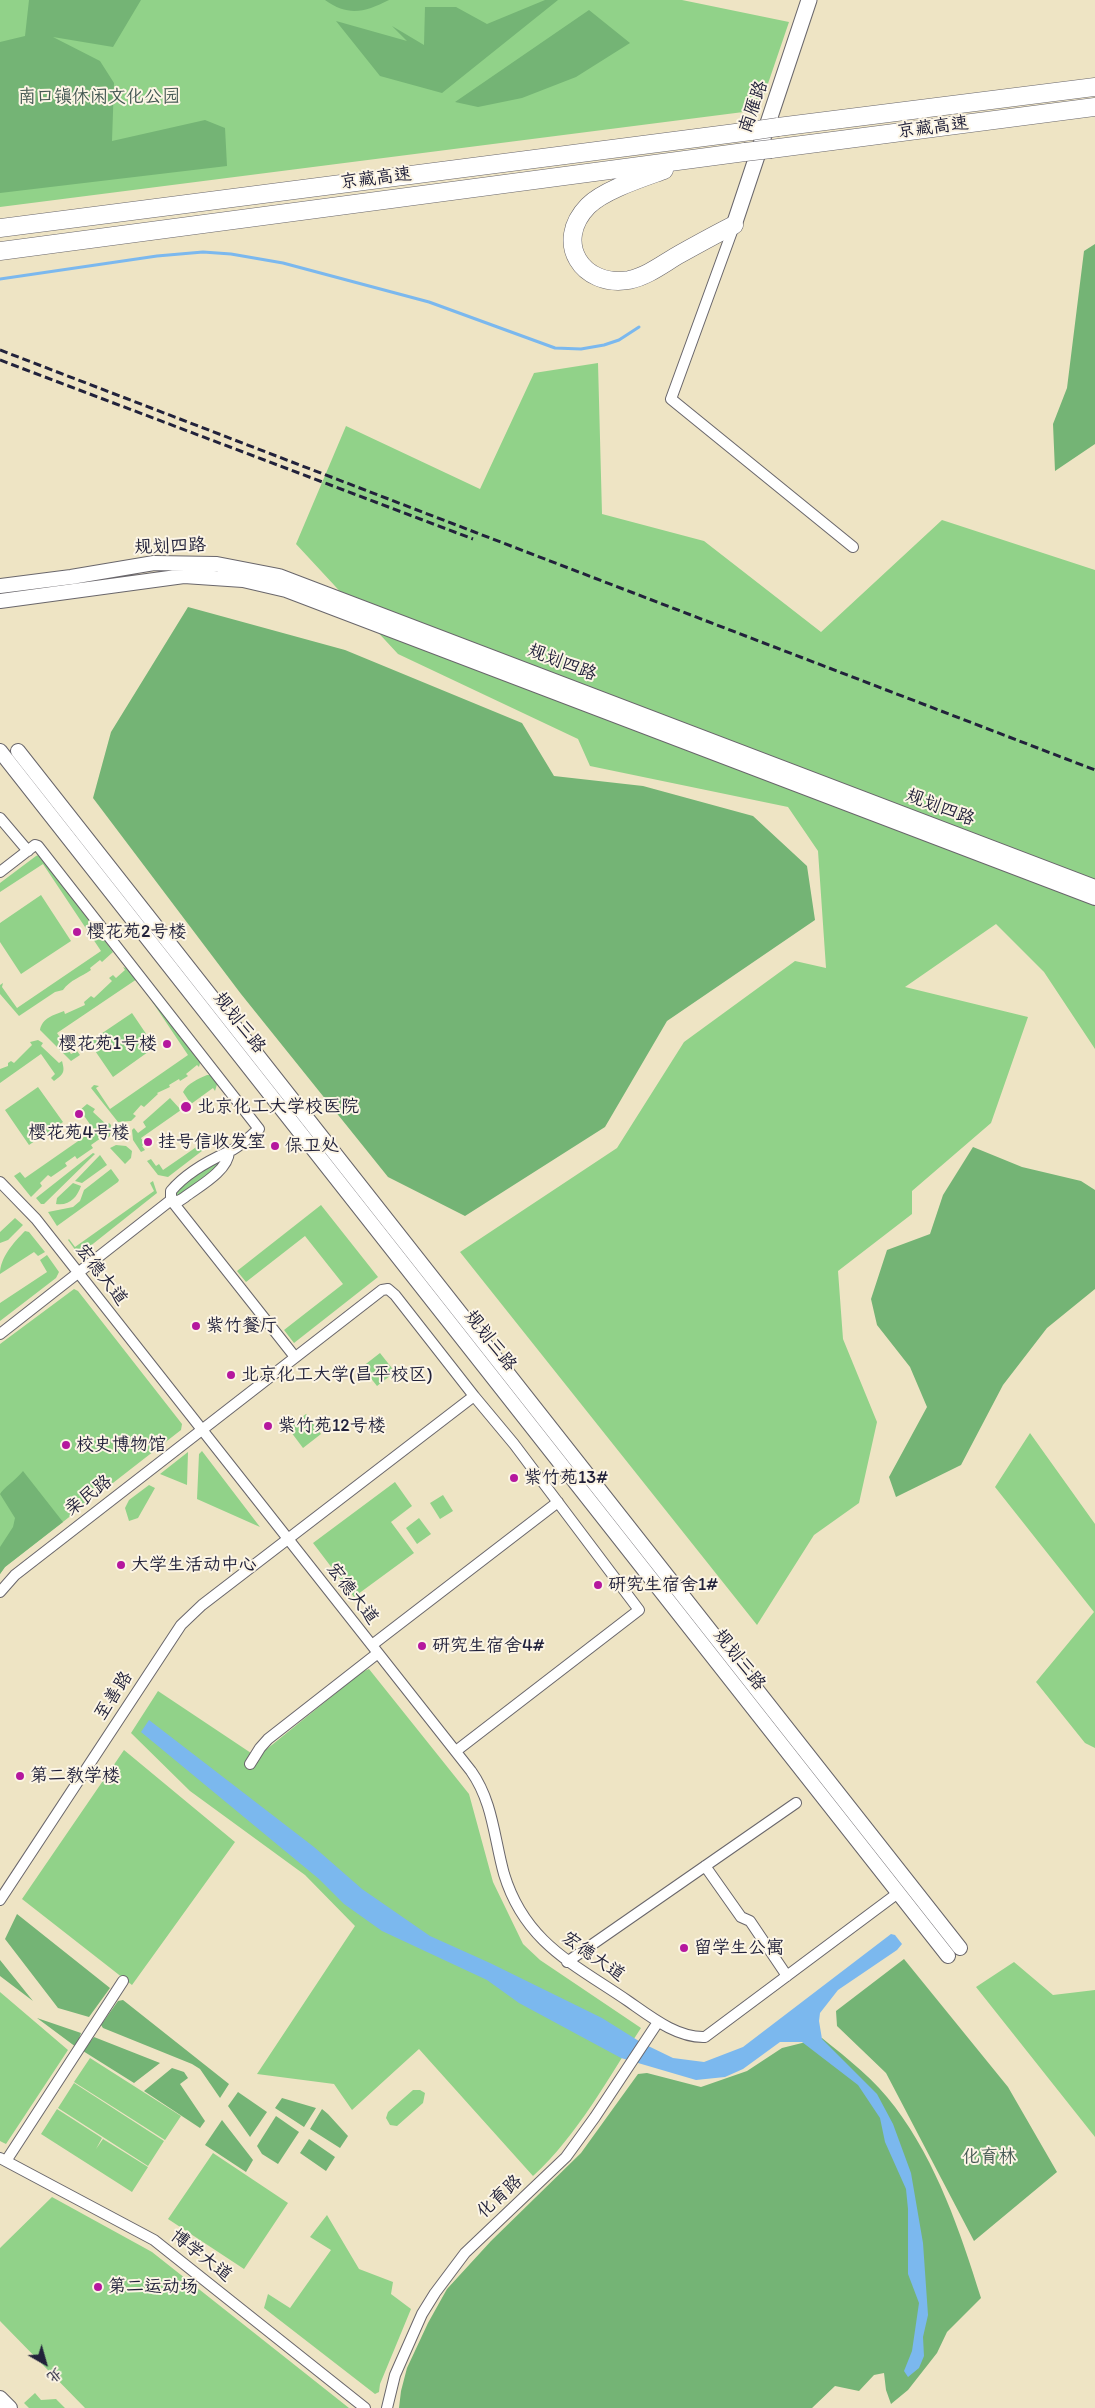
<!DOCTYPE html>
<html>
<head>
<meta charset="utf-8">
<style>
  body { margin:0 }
  #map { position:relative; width:1095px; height:2408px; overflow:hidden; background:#eee4c4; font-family:Itim,"LXGW WenKai TC",sans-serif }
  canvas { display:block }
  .north { position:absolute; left:20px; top:2338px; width:50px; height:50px; -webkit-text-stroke:4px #fcf5e5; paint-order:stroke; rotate:142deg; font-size:14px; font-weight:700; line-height:20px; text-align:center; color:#22223b }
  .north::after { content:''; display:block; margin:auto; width:18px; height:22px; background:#22223b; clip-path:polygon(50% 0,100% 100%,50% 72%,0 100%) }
</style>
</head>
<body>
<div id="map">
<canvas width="1095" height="2408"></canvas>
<div class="north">北</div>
</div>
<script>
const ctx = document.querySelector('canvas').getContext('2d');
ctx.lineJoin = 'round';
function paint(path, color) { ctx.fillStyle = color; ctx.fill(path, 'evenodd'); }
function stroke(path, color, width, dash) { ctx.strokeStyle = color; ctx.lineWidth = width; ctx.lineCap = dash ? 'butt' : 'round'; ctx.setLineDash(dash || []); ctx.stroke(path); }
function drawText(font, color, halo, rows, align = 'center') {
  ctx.font = font + ' Itim,"LXGW WenKai TC",sans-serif'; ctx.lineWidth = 4; ctx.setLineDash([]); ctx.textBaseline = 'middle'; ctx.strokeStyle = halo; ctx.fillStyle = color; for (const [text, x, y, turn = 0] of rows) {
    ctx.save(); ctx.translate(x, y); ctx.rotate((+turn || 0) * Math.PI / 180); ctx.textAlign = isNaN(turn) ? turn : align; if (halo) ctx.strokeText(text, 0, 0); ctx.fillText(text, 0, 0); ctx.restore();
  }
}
const green = new Path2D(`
  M0 0H682L789 22 759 110 0 207Z
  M598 363 602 514 704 541 821 632 942 520 1095 570V1049L1044 972 996 924 905 987 1028 1017 991 1123 912 1191V1214L838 1271 843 1339 877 1422 859 1503 814 1535 757 1625 460 1252 617 1148 684 1042 795 961 826 968 818 851 788 807 590 766 578 739 398 654 296 544 346 426 480 489 534 373Z
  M41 854 113 952 102 962 100 960 90 968 91 970C81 977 70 980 63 990L55 992 19 1016 0 994V985L3 983 2 987 17 1008 101 951 43 864 0 892V883L36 856Z
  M41 895 71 941 21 974 0 942V923Z
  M123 967 132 971 201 1059 199 1067 197 1065 186 1074 188 1076 180 1081 179 1079 169 1085 170 1087 157 1093 158 1094 144 1107 141 1105 133 1114 136 1116 131 1121 118 1122 91 1088 94 1085 99 1086 96 1088 110 1109 188 1055 137 979 57 1033 71 1054 77 1051 80 1055 71 1061 40 1030C42 1018 54 1015 64 1011L65 1014 85 1005 84 1002 91 996 94 998 112 981 109 978 113 975 116 978 125 970Z
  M132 1013 155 1047 113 1077 89 1042Z
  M38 1040 43 1043 41 1046 59 1063 62 1061C65 1072 64 1074 54 1081L51 1078 55 1074 41 1054 0 1083V1069L8 1066V1063L11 1061 14 1063 32 1045 30 1042Z
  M207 1075H214L218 1081 215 1091 213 1088 191 1104 183 1092C188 1083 198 1079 207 1075Z
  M38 1087 63 1122 29 1145 5 1110Z
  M170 1098 181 1110 141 1138 145 1144 142 1146 145 1150 141 1152 133 1140 132 1130 134 1128 138 1133 146 1127 143 1122Z
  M87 1104 95 1109 93 1112 107 1125 109 1123 111 1125 110 1136 104 1141 101 1138 91 1145 93 1148 77 1159 75 1156 65 1163 67 1166 51 1177 48 1175 40 1183 42 1186 31 1197 14 1176 20 1172 25 1178 94 1130 80 1110Z
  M208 1139 211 1144 168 1177 158 1175 147 1161 151 1159 156 1166 159 1164 163 1170Z
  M116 1145 126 1146 132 1151 131 1158 125 1164 110 1148Z
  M93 1153 95 1154 44 1204H41L36 1198Z
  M100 1155 107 1165 82 1183 75 1181Z
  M222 1160 219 1165 182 1195H177V1191L209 1166Z
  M111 1169 119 1180 118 1182 57 1226 48 1212 73 1207 80 1201 84 1190Z
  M153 1181 157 1193 84 1251H76L68 1240 69 1239 75 1247 154 1191 150 1183Z
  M73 1183 81 1186C77 1197 70 1206 56 1204L57 1198Z
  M321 1205 378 1277 294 1343 284 1330 343 1284 305 1236 246 1282 237 1271Z
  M15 1218 23 1225 8 1240 0 1243V1232Z
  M25 1231 29 1232 45 1252 38 1256 34 1252 0 1274C0 1258 13 1243 25 1231Z
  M47 1255 59 1272 56 1278 0 1321V1303L47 1272 40 1260Z
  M74 1289 78 1291 182 1424 181 1430 5 1567 0 1574V1344Z
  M380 1353 395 1372 377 1386 362 1367Z
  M306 1414 321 1434 303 1448 288 1428Z
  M1030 1433 1095 1524V1748L1085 1743 1036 1682 1094 1612 995 1487Z
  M202 1451 260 1527 197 1499 199 1454Z
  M188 1452 187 1485 160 1474Z
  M395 1482 412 1506 391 1522 414 1553 354 1597 313 1543Z
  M149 1485 155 1488 138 1518 129 1521 125 1508 129 1500Z
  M443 1495 453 1511 440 1519 430 1503Z
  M419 1518 431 1534 417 1544 406 1528Z
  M369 1669 469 1794 493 1882 523 1944 540 1960 641 2028C608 2078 578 2135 533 2176L419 2049 352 2110 334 2084 257 2074 355 1926 305 1875 190 1791 131 1733 158 1691 257 1757 362 1672Z
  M124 1750 235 1842 132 1985 22 1899Z
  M1014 1962 1053 1995 1095 1990V2137L976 1987Z
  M0 1992 68 2050 6 2144 0 2141Z
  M90 2058 181 2116 165 2140 74 2082Z
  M74 2083 164 2141 148 2166 58 2108Z
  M413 2090H420L425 2093 423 2103 397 2126 390 2125 386 2118 388 2112Z
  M57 2109 102 2138 96 2149 103 2139 148 2167 132 2192 41 2134Z
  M213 2153 288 2203 244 2269 168 2219Z
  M52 2197 152 2252 349 2408H85L0 2321V2248Z
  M327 2215 359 2269 393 2282 391 2294 411 2309 380 2384 379 2392 375 2394 264 2308 268 2294 290 2308 331 2250 310 2237Z
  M35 2393 41 2400 56 2399 65 2408H29L24 2403Z`);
const forest = new Path2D(`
  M29 0H141L113 47 53 37 100 61 114 83 112 141 205 120 225 128 227 166 0 193V42L25 36Z
  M325 0H389C365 12 349 17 325 0Z
  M545 0H558L442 93 380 76 336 21 407 41 392 26 424 45 425 7H456L487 24Z
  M589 10 630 43 576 77 522 98 478 107 455 102Z
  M1095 244V444L1055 471 1053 424 1067 388 1084 251Z
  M188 607 345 650 522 723 554 776 643 786 753 816 807 866 815 920 667 1021 605 1127 465 1216 388 1177 241 994 93 798 111 732Z
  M973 1147 1022 1167 1081 1181 1095 1190V1289L1047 1328 1003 1385 961 1465 896 1497 889 1477 927 1407 910 1367 877 1325 871 1299 887 1250 930 1234 943 1195Z
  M23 1471 63 1522 5 1567 0 1574V1547L13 1527 15 1518 0 1494C3 1488 16 1480 23 1471Z
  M17 1914 110 1988 89 2017 58 2008 5 1939Z
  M904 1959 1008 2087 1057 2172 974 2241 886 2073 837 2026 836 2011Z
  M0 1960 33 2001 0 1976Z
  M123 2000 229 2084 220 2098 200 2069 192 2064 103 2028 101 2025 118 2001Z
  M37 2018 81 2033 76 2047Z
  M94 2037 160 2063 134 2083 83 2051Z
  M822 2038C848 2059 875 2080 895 2107 937 2163 960 2231 981 2298L947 2332 937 2353 908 2390 891 2404 886 2390 884 2373 874 2375 859 2391 835 2386 812 2408H399L401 2391 407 2368 428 2323 447 2289 491 2241 581 2153 638 2074 647 2073 701 2087 747 2071 782 2048Z
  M172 2068 184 2072 188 2078 180 2084 205 2121 200 2128 144 2091Z
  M238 2092 267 2112 250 2137 228 2106Z
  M282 2098 316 2108 304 2127 275 2108Z
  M322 2109 328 2114 348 2136 340 2148 310 2129Z
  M276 2116 299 2132 278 2164 262 2154 257 2146Z
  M222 2120 253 2160 246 2172 205 2145Z
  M309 2139 335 2157 326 2171 300 2153Z`);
const water = new Path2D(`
  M149 1720 314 1847 362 1889 430 1936 490 1963 602 2018 642 2043 673 2058 704 2062 743 2047 891 1934 895 1935 902 1944 897 1950 838 1990 820 2013 819 2021 822 2039 877 2094 893 2124 911 2173 923 2243 928 2315 923 2337 924 2356 919 2368 908 2377 904 2371 912 2351 919 2303 908 2274V2209L906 2189 885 2142 880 2118 858 2085 802 2042H780L743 2069 725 2077 696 2080 621 2058 519 2003 487 1980 382 1931 344 1904 319 1879 141 1732Z`);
const stream = new Path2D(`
  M0 279 157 256 203 252 231 254 283 263 429 302 555 348 581 349 604 345 619 340 639 327`);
const street = new Path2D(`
  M734 226 671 399 853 547
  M0 818 28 851
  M0 872 35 845 38 846 259 1129C250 1136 239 1148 228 1152 208 1161 186 1173 171 1191V1200L295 1357
  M0 1182 36 1219 471 1771C493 1802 494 1838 504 1874 525 1943 574 1964 628 2001 651 2017 677 2038 705 2037L898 1893
  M0 1334 171 1200 179 1201 185 1197C198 1187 228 1171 229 1152
  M0 1592 15 1575 382 1290 388 1289 395 1295 474 1396
  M372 1645 558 1502
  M250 1764 260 1748 268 1739 378 1653
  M705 1866 741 1917 750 1921 787 1976
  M0 1900 181 1625 202 1605 474 1396 514 1444 639 1610 456 1751
  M567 1962 796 1803
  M0 2158 154 2240 365 2408
  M6 2161 123 1981
  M387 2408 395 2375 422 2314 435 2293 465 2253 566 2157 595 2117 658 2022`);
const secondary = new Path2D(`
  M0 586 71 577 154 563 217 564 279 576 1095 887
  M0 601 184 576 243 580 286 590 1095 898
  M0 751 948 1956
  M18 751 960 1948
  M0 2398 10 2408`);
const primary = new Path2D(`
  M734 225 809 0`);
const highway = new Path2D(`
  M778 127 1095 87
  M771 149 1095 107
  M664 170C642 178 604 190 588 206 553 242 582 288 629 280 648 276 664 263 680 254 698 244 716 234 734 225
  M0 228 751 131
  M0 251 745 152`);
const rail = new Path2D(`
  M0 350 1095 770
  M0 360 473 539`);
const highwayBridge = new Path2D(`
  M751 131 778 127
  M745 152 771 149`);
const markers = [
  [77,932,5,"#b5179e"],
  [167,1044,5,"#b5179e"],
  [186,1107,6,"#b5179e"],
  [79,1114,5,"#b5179e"],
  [148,1142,5,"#b5179e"],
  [275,1146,5,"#b5179e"],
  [196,1326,5,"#b5179e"],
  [231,1375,5,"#b5179e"],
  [268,1426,5,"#b5179e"],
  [66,1445,5,"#b5179e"],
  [514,1478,5,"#b5179e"],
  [121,1565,5,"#b5179e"],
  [598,1585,5,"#b5179e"],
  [422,1646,5,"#b5179e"],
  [20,1776,5,"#b5179e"],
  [684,1948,5,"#b5179e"],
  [98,2287,5,"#b5179e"]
];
const parkNames = [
  ["南口镇休闲文化公园",99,97],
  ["化育林",989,2157]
];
const streetNames = [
  ["南雁路",754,107,-71],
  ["京藏高速",933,128,-7],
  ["京藏高速",376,179,-7],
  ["规划四路",170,547,-2],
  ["规划四路",562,663,21],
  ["规划四路",940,808,21],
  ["规划三路",239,1023,52],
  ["宏德大道",101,1275,52],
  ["规划三路",490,1341,52],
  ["亲民路",89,1496,-38],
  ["宏德大道",352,1594,52],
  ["规划三路",739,1660,52],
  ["至善路",114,1696,-57],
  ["宏德大道",593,1957,35],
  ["化育路",500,2197,-43],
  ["博学大道",201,2256,38]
];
const poiNames = [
  ["樱花苑2号楼",87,932],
  ["樱花苑1号楼",157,1044,"right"],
  ["北京化工大学校医院",197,1107],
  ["樱花苑4号楼",79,1133,"center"],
  ["挂号信收发室",158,1142],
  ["保卫处",285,1146],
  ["紫竹餐厅",206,1326],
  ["北京化工大学(昌平校区)",241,1375],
  ["紫竹苑12号楼",278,1426],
  ["校史博物馆",76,1445],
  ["紫竹苑13#",524,1478],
  ["大学生活动中心",131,1565],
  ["研究生宿舍1#",608,1585],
  ["研究生宿舍4#",432,1646],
  ["第二教学楼",30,1776],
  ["留学生公寓",694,1948],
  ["第二运动场",108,2287]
];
paint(green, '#91d289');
paint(forest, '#74b475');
paint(water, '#7bb8ee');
stroke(stream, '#7bb8ee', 3);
stroke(street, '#69666b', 12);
stroke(secondary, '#69666b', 16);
stroke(primary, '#69666b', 17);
stroke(highway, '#69666b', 19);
stroke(street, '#fff', 10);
stroke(secondary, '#fff', 14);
stroke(primary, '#fff', 15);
stroke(highway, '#fff', 18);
stroke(rail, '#22223b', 3, [8, 4]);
stroke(highwayBridge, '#69666b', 19, []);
stroke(highwayBridge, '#fff', 18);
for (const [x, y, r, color] of markers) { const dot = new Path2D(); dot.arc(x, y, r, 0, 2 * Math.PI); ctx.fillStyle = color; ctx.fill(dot); stroke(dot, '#fcf5e5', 2); }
drawText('18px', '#435752', '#fcf5e5', parkNames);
drawText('18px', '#22223b', '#fcf5e5', streetNames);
drawText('18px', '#22223b', '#fcf5e5', poiNames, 'left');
</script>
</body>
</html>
